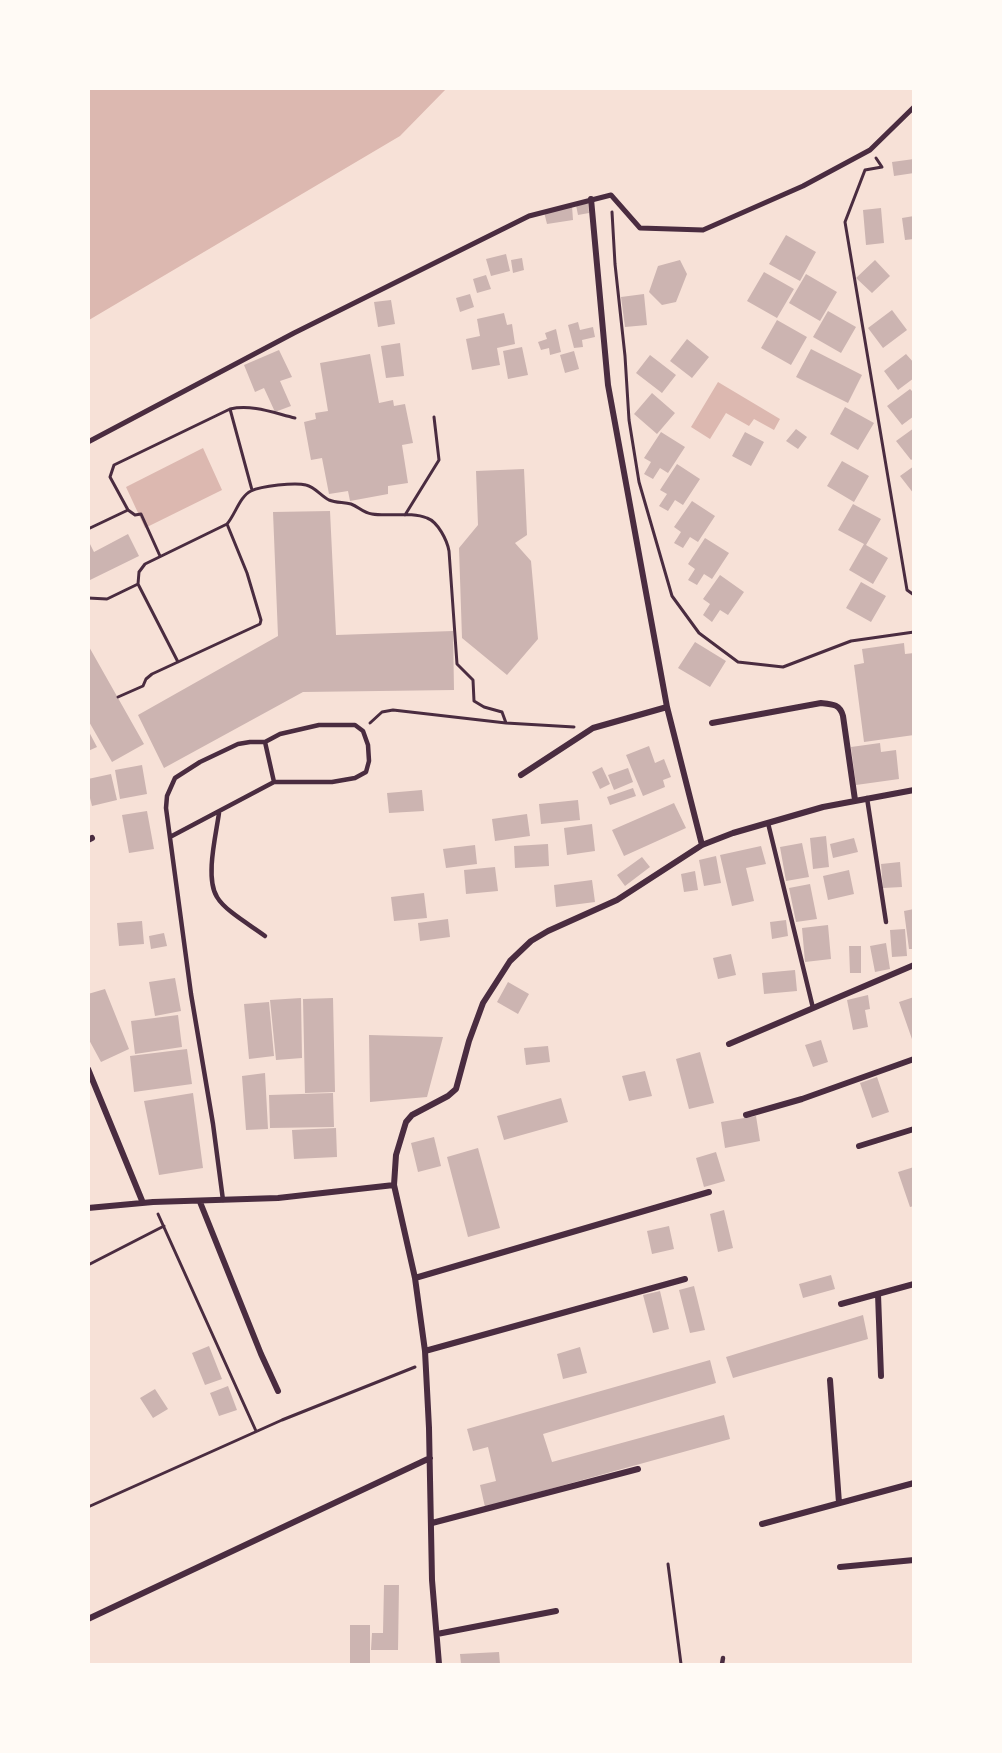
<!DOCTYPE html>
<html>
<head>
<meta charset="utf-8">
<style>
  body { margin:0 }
  #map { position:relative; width:1002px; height:1753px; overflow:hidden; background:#f7e1d7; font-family:"Space Grotesk",sans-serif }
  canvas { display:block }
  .frame { position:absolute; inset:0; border:90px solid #fffaf5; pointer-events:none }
</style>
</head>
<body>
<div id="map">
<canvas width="1002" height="1753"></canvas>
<div class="frame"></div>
</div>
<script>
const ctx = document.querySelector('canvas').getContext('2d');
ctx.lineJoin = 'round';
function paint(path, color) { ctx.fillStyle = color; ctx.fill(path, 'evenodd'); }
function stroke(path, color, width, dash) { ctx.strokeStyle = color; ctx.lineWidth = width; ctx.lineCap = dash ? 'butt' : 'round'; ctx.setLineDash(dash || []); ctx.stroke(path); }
const water = new Path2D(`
  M88 89 89 88 446 89 400 136 89 320Z
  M718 382 780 419 774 430 754 419 749 426 726 413 710 439 691 427Z
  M203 448 222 490 145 528 126 487Z`);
const building = new Path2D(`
  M914 159V173L894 176 892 162Z
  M588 203 589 213 578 215 576 205Z
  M572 206 573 220 547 224 544 212Z
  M881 208 884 243 866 245 863 210Z
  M914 216V239L905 240 902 218Z
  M786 235 816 252 800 281 769 264Z
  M506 254 510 271 491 276 486 259Z
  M522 258 524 270 513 273 511 260Z
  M680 260 687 274 676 302 662 305 649 292 658 266Z
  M875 260 890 276 872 293 856 278Z
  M764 272 794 289 777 318 747 301Z
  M806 274 837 292 820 321 789 303Z
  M486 275 491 289 477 293 473 279Z
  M470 294 474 307 460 312 456 298Z
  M644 294 647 325 625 327 621 297Z
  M391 300 395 324 378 327 374 302Z
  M892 310 907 330 883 348 868 328Z
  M828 311 856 327 841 353 813 337Z
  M504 313 507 325 512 324 515 344 497 348 500 365 472 370 466 339 480 336 477 319Z
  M777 320 807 337 791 365 761 348Z
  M578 322 580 330 593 327 595 337 582 340 583 347 574 348 568 325Z
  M556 329 561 352 550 355 549 348 541 350 538 342 547 339 545 333Z
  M687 339 709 357 692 378 670 361Z
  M400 343 404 376 386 378 381 346Z
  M522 347 528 375 508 379 503 351Z
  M811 349 862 375 848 403 796 377Z
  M279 350 292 377 280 381 291 406 275 412 264 388 255 392 244 365Z
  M574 351 579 369 565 373 560 355Z
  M370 354 379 403 393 400 394 406 405 404 413 443 402 445 408 483 388 486V494L350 501 348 491 329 494 322 458 311 460 304 422 316 419 315 413 328 411 320 363Z
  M906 354 914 363V378L898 390 884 371Z
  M650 355 676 375 662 393 636 373Z
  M910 389 914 393V416L902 425 887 406Z
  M652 393 675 413 657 434 634 414Z
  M845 407 874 423 858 450 830 434Z
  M914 428V458L911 460 896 441Z
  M796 429 807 437 798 449 786 441Z
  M661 432 685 447 668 473 660 468 653 479 644 474 651 462 644 458Z
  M745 432 764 442 751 466 732 456Z
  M842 461 869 476 854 502 827 486Z
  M677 464 700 479 683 505 675 500 668 511 659 506 667 494 660 490Z
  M914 466V494L900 476Z
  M524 469 527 535 515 543 531 561 538 639 507 675 462 638 459 548 478 525 476 471Z
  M692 501 715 516 698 542 690 537 683 548 674 543 681 532 674 527Z
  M853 504 881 519 866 545 888 558 873 584 849 570 864 544 838 530Z
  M330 511 336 635 453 631 454 690 303 692 164 768 138 715 278 636 273 512Z
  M128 534 139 556 88 581V540L94 552Z
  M705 538 729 553 712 579 704 574 697 585 688 580 695 569 688 564Z
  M720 575 744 592 728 615 720 610 712 622 703 615 710 604 703 599Z
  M861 582 886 596 871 622 846 608Z
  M695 642 726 661 710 687 678 668Z
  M904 643 905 654 914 653V735L864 742 854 665 864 663 862 649Z
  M88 645 144 744 112 762 88 720Z
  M88 730 97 747 88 751Z
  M880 743 881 752 896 750 899 779 856 785 851 747Z
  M649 746 655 763 664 759 671 777 663 780 665 787 643 796 626 755Z
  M142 765 147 794 120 799 115 770Z
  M602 767 610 784 600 789 592 772Z
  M628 768 633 782 614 790 608 775Z
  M111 774 117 800 92 806 88 790V779Z
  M633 788 636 796 610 805 607 797Z
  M422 790 424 811 389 813 387 793Z
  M578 800 580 820 541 824 539 804Z
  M674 803 686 828 624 856 612 830Z
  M147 811 154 849 129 853 122 815Z
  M527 814 530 836 495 841 492 819Z
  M592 824 595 851 567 855 564 828Z
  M826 836 829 867 813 869 810 838Z
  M854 838 858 852 833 858 830 844Z
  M802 843 809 877 786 881 780 847Z
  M548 844 549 866 515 868 514 846Z
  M475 845 477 864 446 868 443 849Z
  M761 846 766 864 746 868 754 901 732 906 720 855Z
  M716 856 721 883 704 886 699 860Z
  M642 857 650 867 625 886 617 875Z
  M900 862 902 887 883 888 881 864Z
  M495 867 498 891 466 894 464 870Z
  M849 870 854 894 828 900 823 876Z
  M695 871 698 890 684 892 681 874Z
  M592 880 595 902 556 907 554 885Z
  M810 884 817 919 796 922 789 888Z
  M424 893 427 918 394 921 391 897Z
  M914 909V949H909L904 911Z
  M448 919 450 937 420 941 418 923Z
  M786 920 788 936 772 939 770 922Z
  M142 921 144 944 119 946 117 923Z
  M828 925 831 959 805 962 802 928Z
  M905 929 907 956 892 957 890 930Z
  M164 933 167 946 151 949 149 936Z
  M886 943 890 969 875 972 870 946Z
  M849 946H861V973H850Z
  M731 954 736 975 718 979 713 958Z
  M795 970 797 991 764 994 762 973Z
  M175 978 181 1011 155 1016 149 982Z
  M508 982 529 994 518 1014 497 1002Z
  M105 989 129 1049 101 1062 88 1038V994Z
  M868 995 870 1009 865 1010 868 1027 853 1030 847 1000Z
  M914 997V1042H913L899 1002Z
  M301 998 302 1058 276 1060 270 1000Z
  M333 998 335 1092 305 1093 303 999Z
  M269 1002 274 1056 249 1059 244 1004Z
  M178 1015 182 1047 135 1054 131 1021Z
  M369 1035 443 1037 427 1097 370 1102Z
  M821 1040 828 1062 813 1067 805 1045Z
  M548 1046 550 1062 526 1065 524 1048Z
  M187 1049 192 1084 134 1092 130 1056Z
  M700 1052 714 1103 689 1109 676 1059Z
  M645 1071 652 1096 629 1101 622 1076Z
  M265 1073 268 1129 246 1130 242 1076Z
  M877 1077 889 1112 872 1118 860 1083Z
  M193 1093 203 1168 159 1175 144 1101Z
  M333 1093 334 1127 270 1128 269 1095Z
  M561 1098 568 1122 504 1140 497 1116Z
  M756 1116 760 1141 725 1148 721 1122Z
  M336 1128 337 1157 294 1159 292 1130Z
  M434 1137 441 1166 418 1172 411 1143Z
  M478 1148 500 1228 468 1237 447 1157Z
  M716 1152 725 1181 704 1187 696 1158Z
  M914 1167V1206L910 1207 898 1172Z
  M724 1210 733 1248 718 1252 710 1214Z
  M669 1226 674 1249 652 1254 647 1231Z
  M831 1275 835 1289 803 1298 799 1284Z
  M694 1286 705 1330 690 1333 679 1290Z
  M660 1291 669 1329 653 1333 643 1295Z
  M863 1315 868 1339 733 1378 726 1357Z
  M209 1346 222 1379 205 1385 192 1353Z
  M580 1347 587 1373 563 1379 557 1354Z
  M710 1360 716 1383 543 1434 552 1462 724 1415 730 1439 485 1507 480 1485 496 1481 488 1447 473 1451 467 1429Z
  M228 1386 237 1410 219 1416 210 1393Z
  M155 1389 168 1409 153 1418 140 1398Z
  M384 1585H399L398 1650H371L372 1633H383Z
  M350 1625H370V1664H350Z
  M499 1652 500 1664H461L460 1654Z`);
const path = new Path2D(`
  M876 158 882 167 865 170 845 222 907 590 914 595
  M612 212 615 264 625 356 629 420 639 482 672 596 699 633 738 662 783 667 851 641 914 632
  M230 409 252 490
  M405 515 439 460 434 417
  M88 529 128 510
  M160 556 141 514 135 515 128 510 110 477 114 465 230 409C252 404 274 413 295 418
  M88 598 107 599 138 584
  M178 662 138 584 139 572 145 564 227 524C235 515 240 496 251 491 261 486 295 482 306 485 315 487 321 496 329 500 336 503 344 502 351 504 359 507 363 513 372 514 389 517 411 511 427 518 438 522 447 540 449 551L457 664 473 680 474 701 484 707 502 712 506 723
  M118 697 143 686 146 679 152 674 260 624 261 620 247 573 227 524
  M370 723 382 712 393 710 506 723 574 727
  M158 1214 256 1431
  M88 1265 164 1226
  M88 1507 282 1420 415 1367
  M668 1564 681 1664`);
const service = new Path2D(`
  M265 742 274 782
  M867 798 886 922
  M219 813C216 835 205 878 217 897 225 911 252 926 265 936
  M768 823 813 1008
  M170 837 274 782H332L355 778 366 772 369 761 368 745 363 731 355 725H319L280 734 265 742H250L238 744 200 762 175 778 167 796 166 808 191 994 213 1124 223 1200
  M722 1664 723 1658`);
const pedestrian = new Path2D(`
  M88 442 294 333 529 216 611 195 640 228 703 230 803 186 870 150 914 107`);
const minor = new Path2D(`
  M591 199 608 385 667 707 702 845
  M712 723 821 703C832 704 840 704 843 716L855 800
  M521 775 593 728 667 707
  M88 840 92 838
  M729 1044 914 965
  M88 1069 143 1203
  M746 1115 802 1099 914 1059
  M859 1146 914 1129
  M200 1202 261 1354 278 1391
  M88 1208 153 1202 278 1198 394 1185
  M415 1278 709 1192
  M878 1294 881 1376
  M841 1304 914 1284
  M425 1351 685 1279
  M830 1380 839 1503
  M432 1523 638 1469
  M762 1524 914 1483
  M840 1567 914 1560
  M88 1619 430 1458
  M437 1634 556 1611
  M439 1664 432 1580 429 1428 425 1351 415 1278 394 1185 396 1155 406 1122 412 1115 448 1096 456 1089 469 1041 483 1003 510 961 531 941 548 931 617 900 702 845 733 833 823 807 914 790`);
paint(water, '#dcb8b0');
paint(building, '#ccb4b1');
stroke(path, '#4a2c40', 3);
stroke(service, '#4a2c40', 4.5);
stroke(pedestrian, '#4a2c40', 5);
stroke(minor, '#4a2c40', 6);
</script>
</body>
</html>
